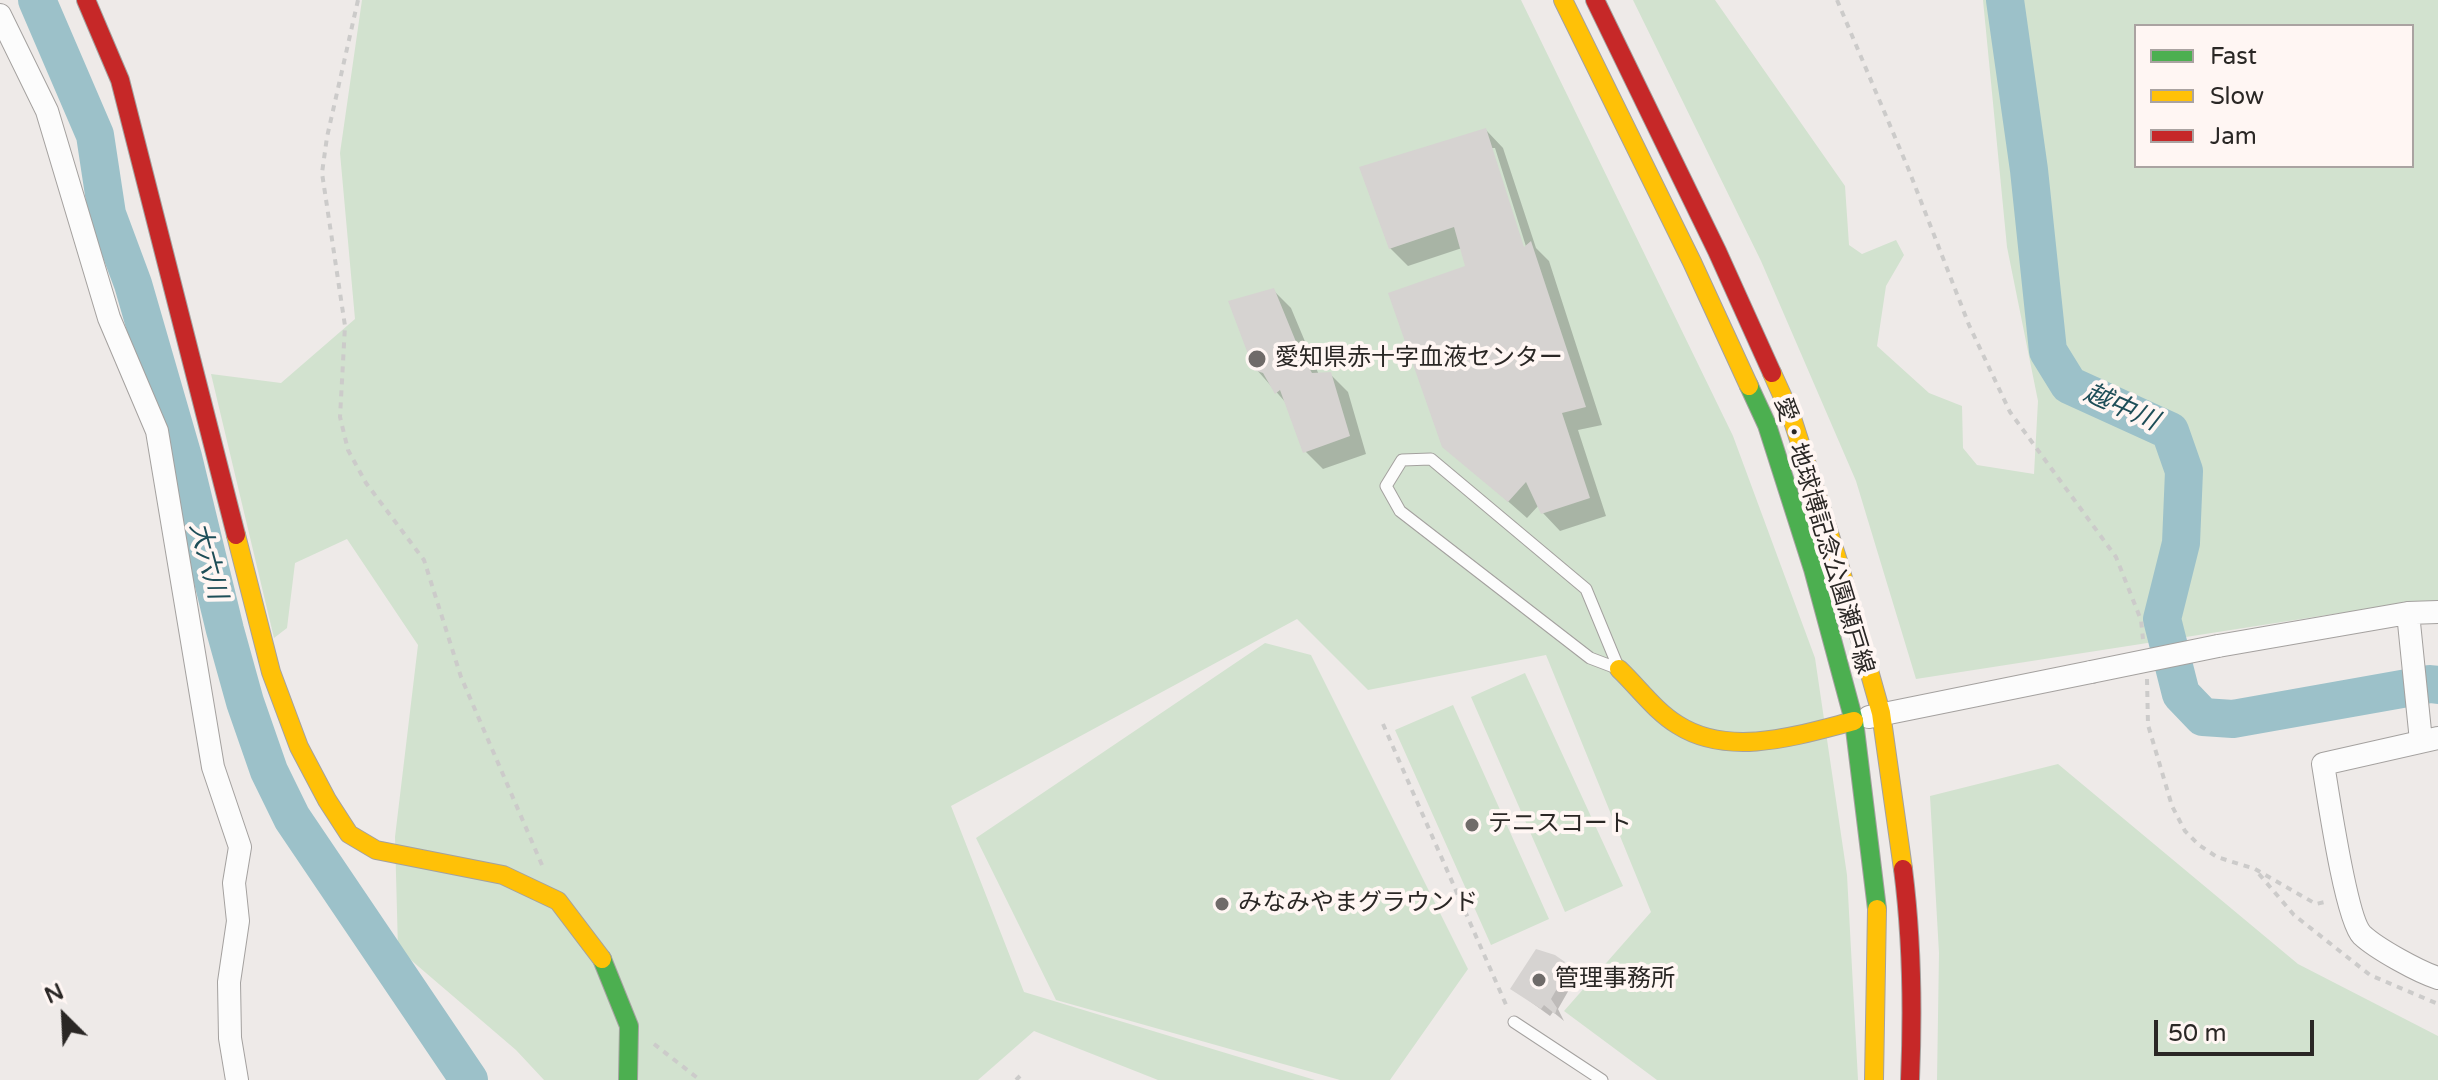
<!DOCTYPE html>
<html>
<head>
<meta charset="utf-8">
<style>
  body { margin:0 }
  #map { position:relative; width:2438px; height:1080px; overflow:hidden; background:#eeeae8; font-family:"Varela Round",sans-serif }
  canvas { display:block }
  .legend { position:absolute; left:2134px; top:24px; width:280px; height:144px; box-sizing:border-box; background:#fff6f3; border:2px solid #aaa3a1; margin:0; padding:10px 14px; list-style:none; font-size:24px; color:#2a2725 }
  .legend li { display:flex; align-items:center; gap:16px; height:40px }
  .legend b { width:40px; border:2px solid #aaa3a1 }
  .north { position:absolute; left:24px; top:976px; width:80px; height:80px; -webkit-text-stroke:6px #fff6f3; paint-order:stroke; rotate:336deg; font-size:22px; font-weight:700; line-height:32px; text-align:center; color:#2a2725 }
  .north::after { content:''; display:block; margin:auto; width:28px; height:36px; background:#2a2725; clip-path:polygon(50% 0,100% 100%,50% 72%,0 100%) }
  .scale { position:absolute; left:2154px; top:1020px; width:160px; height:36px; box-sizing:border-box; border:4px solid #2a2725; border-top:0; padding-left:10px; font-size:24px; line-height:28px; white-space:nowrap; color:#2a2725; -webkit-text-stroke:6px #fff6f3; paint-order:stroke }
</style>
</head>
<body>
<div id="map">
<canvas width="2438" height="1080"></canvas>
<ul class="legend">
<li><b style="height:10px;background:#4caf50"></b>Fast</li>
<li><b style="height:10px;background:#ffc107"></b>Slow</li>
<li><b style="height:10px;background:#c62828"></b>Jam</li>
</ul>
<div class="north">N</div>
<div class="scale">50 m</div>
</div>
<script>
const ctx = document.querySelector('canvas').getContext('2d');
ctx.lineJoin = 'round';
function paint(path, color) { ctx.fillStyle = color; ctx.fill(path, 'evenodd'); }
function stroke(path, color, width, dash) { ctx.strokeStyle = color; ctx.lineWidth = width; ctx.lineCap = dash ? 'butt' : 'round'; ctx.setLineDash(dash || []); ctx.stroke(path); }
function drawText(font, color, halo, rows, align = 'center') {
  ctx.font = font + ' "Varela Round","Noto Sans JP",sans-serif'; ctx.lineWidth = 8; ctx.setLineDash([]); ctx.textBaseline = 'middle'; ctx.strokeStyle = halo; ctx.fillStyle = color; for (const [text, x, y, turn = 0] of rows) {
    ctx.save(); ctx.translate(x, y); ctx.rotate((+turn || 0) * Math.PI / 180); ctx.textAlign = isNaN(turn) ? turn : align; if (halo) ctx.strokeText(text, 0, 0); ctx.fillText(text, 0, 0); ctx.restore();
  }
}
const green = new Path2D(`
  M362 0H1521L1733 436 1815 658 1847 875 1858 1080H1657L1564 1011 1651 912 1546 655 1368 690 1297 619 951 806 1024 992 1315 1080H1158L1034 1031 978 1080H544L516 1050 398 949 395 837 418 645 347 539 295 563 287 628 274 638 211 374 281 383 355 319 340 153Z
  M1633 0H1715L1845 186 1849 245 1862 254 1896 240 1904 255 1886 286 1877 346 1929 393 1962 406 1963 448 1977 465 2034 474 2038 401 2007 247 1983 0H2438V611L2340 613 1916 679 1856 481 1761 261ZM2136 26H2412V166H2136Z
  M1265 643 1311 655 1468 969 1390 1080H1340L1056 1000 976 838Z
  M1525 673 1623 886 1565 912 1471 697Z
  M1453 705 1549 919 1491 945 1395 730Z
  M2058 764 2298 964 2438 1036V1080H1937L1939 953 1930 796Z`);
const shadow = new Path2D(`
  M1486 130 1503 148 1536 248 1549 261 1602 425 1578 430 1606 516 1560 531 1543 513 1539 505 1527 518 1444 445 1467 268 1462 248 1408 266 1390 248ZM1491 148H1495L1529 256 1525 257Z
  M1273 290 1291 308 1319 375 1330 374 1348 392 1366 454 1323 469 1305 451 1287 404 1256 369Z
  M1564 964 1573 972 1570 976 1574 981 1558 1009 1564 1021 1553 1012 1550 1016 1513 989Z`);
const river = new Path2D(`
  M37 0 95 135 107 214 133 284 183 457 225 630 245 702 269 771 292 818 469 1080
  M2005 0 2029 170 2048 351 2069 385 2170 431 2184 471 2181 543 2162 619 2181 694 2203 717 2233 719 2430 684 2438 685`);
const building = new Path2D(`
  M1486 128 1524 247 1531 241 1586 407 1562 413 1590 498 1541 514 1526 482 1508 502 1442 447 1388 293 1465 266 1454 227 1389 249 1359 167Z
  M1274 288 1301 354 1312 373 1331 372 1350 436 1303 453 1280 390 1275 394 1263 373 1254 370 1228 301Z
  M1536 949 1555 955 1565 962 1561 969 1567 971 1551 999 1557 1008 1555 1014 1544 1005 1541 1009 1510 989Z`);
const path = new Path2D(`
  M358 0 327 137 322 173 345 326 340 417 348 450 366 483 424 560 461 677 542 865
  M1837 0 1908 168 1969 325 2010 412 2116 557 2141 620 2143 639
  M2147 679 2148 725 2172 806 2185 831 2199 845 2217 857 2255 869 2316 904 2329 901
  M1383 724 1507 1007
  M2259 874 2294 915 2370 975 2438 1004
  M654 1044 700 1080
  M1016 1080 1020 1076`);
const lane = new Path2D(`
  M1431 459 1586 589 1619 669 1590 658 1400 511 1386 486 1402 460Z
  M1514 1022 1602 1080`);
const street = new Path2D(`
  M0 15 47 111 109 318 157 431 213 767 240 847 234 883 238 921 229 982 230 1038 237 1080
  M2408 613 2421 741
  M2218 646 2408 613 2438 612
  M1869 717 2091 672
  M2438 738 2323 764C2328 794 2346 919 2362 935 2377 949 2419 972 2438 978`);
const fast = new Path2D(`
  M1749 386 1767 425 1813 569 1854 721 1877 909
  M602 959 629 1026 628 1080`);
const slow = new Path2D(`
  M1563 0 1692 262 1749 386
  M1772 373 1791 415 1838 561 1881 713 1903 869
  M236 535 271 672 299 747 327 800 349 834 376 850 503 875 558 901 602 959
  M1619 669C1638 687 1655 711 1678 725 1730 758 1799 735 1854 721
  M1874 1080 1877 909`);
const jam = new Path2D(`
  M86 0 120 80 236 535
  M1595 0 1717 251 1772 373
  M1903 869C1912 939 1913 1010 1910 1080`);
const streetBridge = new Path2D(`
  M2091 672 2218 646`);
const markers = [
  [1257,359,10,"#6f6b69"],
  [1472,825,8,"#6f6b69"],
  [1222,904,8,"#6f6b69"],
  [1539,980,8,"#6f6b69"]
];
const poiNames = [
  ["愛知県赤十字血液センター",1275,359],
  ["テニスコート",1488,825],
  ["みなみやまグラウンド",1238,904],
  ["管理事務所",1555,980]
];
const streetNames = [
  ["愛・地球博記念公園瀬戸線",1823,536,73]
];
const waterNames = [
  ["越中川",2121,408,24],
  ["大六川",207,561,75]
];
paint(green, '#d2e2cf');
paint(shadow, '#0003');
stroke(river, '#9cc1c9', 38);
paint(building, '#d6d3d1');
stroke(lane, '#a4a19f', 13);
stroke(street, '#a4a19f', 24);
stroke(fast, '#a4a19f', 20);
stroke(slow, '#a4a19f', 20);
stroke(jam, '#a4a19f', 20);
stroke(path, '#cccbca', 4, [6, 6]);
stroke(lane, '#fcfcfc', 11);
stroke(street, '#fcfcfc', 22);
stroke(fast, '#4caf50', 18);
stroke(slow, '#ffc107', 18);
stroke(jam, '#c62828', 18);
stroke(streetBridge, '#a4a19f', 24, []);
stroke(streetBridge, '#fcfcfc', 22);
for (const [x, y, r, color] of markers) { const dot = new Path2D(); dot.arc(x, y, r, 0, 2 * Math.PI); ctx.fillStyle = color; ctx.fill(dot); stroke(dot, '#fff6f3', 3); }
drawText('24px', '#2a2725', '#fff6f3', poiNames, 'left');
drawText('24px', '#2a2725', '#fff6f3', streetNames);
drawText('italic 26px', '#1e4e58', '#fff6f3', waterNames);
</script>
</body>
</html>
